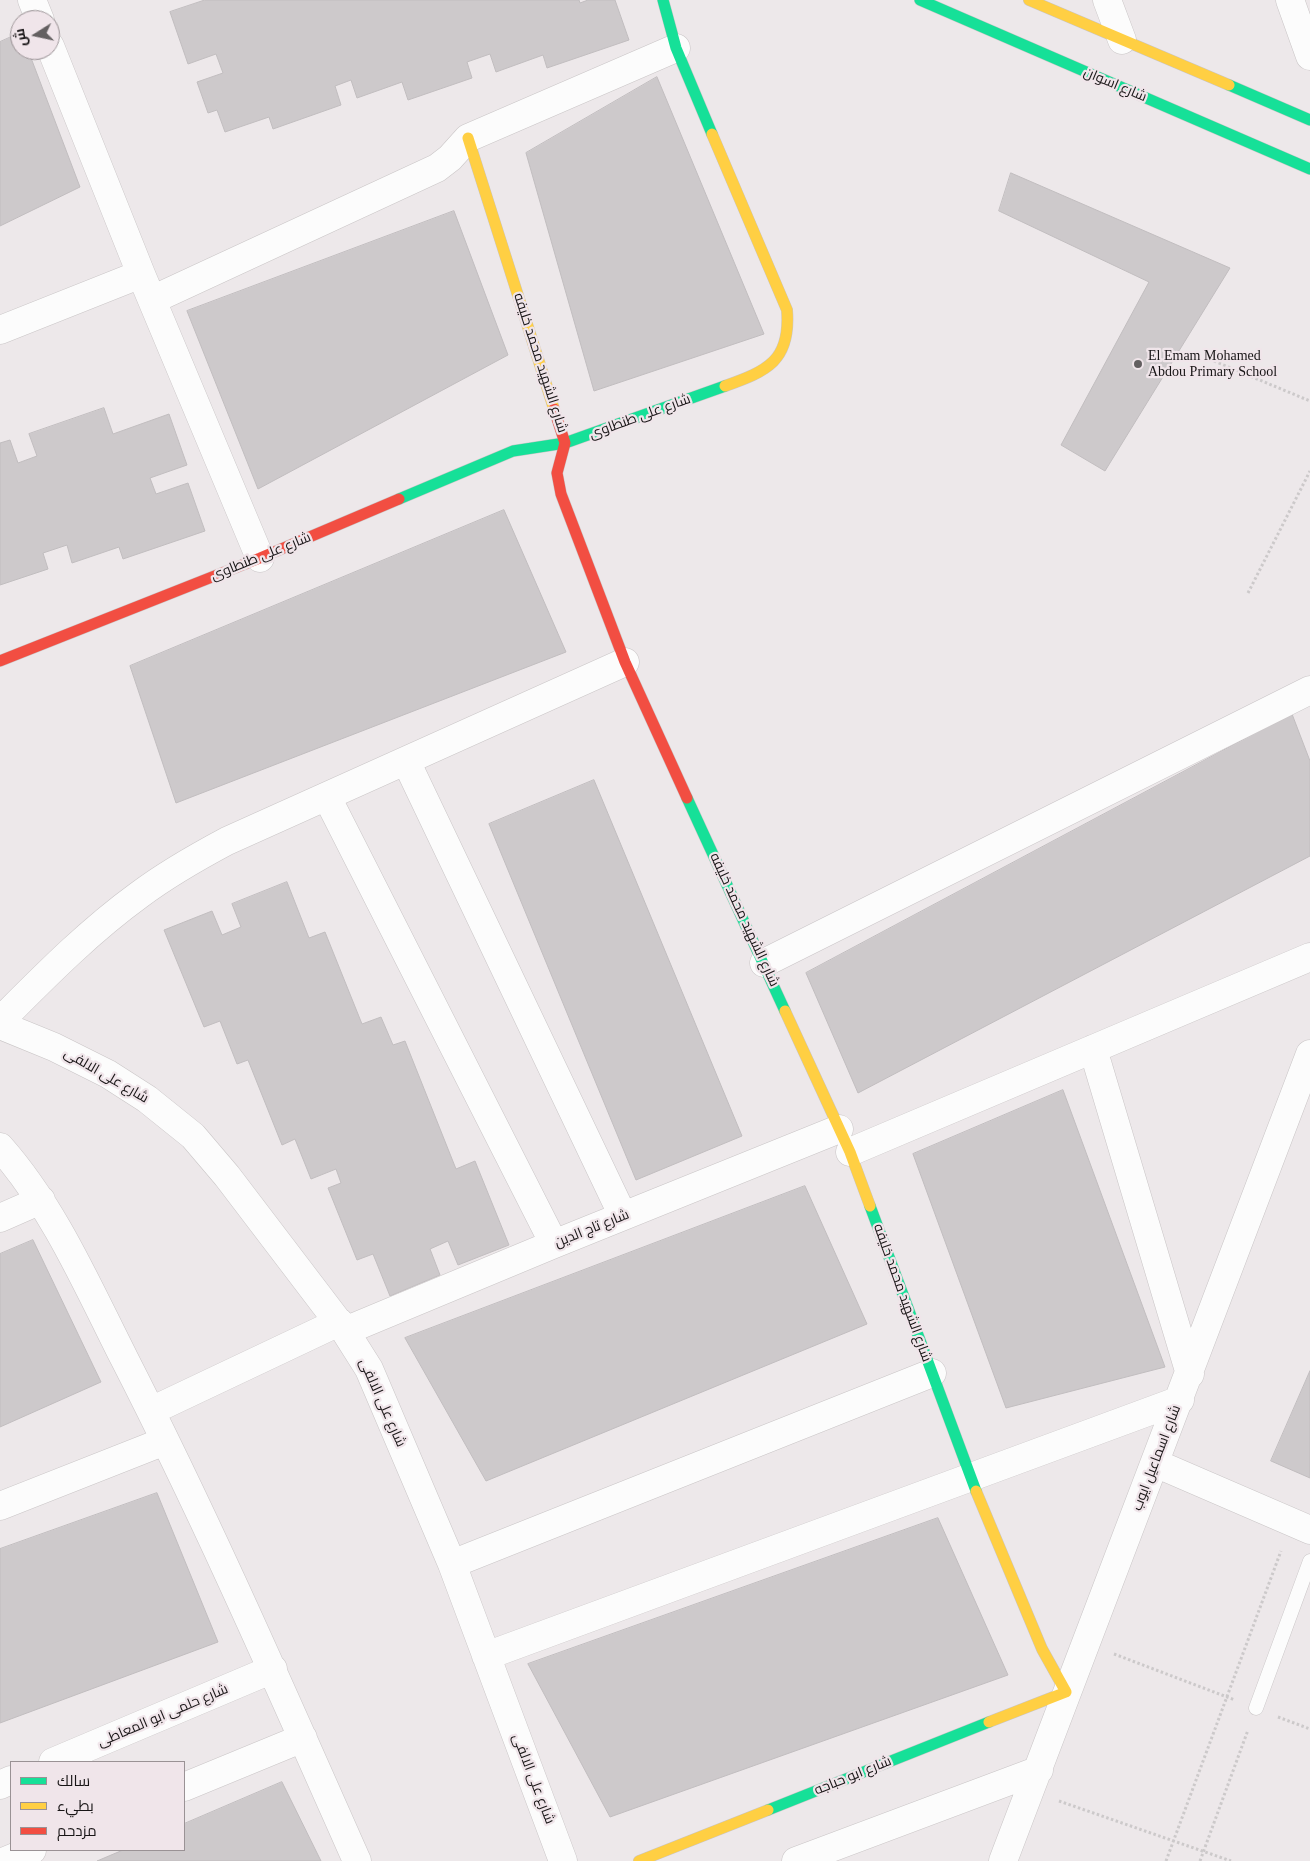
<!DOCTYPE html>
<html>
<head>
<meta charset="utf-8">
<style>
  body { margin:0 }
  #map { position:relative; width:1310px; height:1861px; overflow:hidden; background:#ede8ea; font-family:"Times New Roman",Cairo,serif }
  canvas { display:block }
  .legend { position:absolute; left:10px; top:1761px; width:175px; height:90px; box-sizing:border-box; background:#f0e5ea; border:1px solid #9a9295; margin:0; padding:6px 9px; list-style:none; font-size:15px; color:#181516 }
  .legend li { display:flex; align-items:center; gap:10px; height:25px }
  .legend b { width:25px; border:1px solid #9a9295 }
  .north { position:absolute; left:10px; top:10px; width:50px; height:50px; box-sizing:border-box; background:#f0e5ea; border:1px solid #9a9295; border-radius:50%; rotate:260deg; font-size:14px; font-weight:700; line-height:20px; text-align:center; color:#181516 }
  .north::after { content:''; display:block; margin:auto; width:18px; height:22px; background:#635f60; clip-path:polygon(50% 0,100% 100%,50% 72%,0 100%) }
</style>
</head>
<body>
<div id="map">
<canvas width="1310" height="1861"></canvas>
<ul class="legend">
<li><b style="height:6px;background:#16e098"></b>سالك</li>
<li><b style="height:6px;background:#ffcf43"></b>بطيء</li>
<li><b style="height:6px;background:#f24e42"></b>مزدحم</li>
</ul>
<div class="north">ش</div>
</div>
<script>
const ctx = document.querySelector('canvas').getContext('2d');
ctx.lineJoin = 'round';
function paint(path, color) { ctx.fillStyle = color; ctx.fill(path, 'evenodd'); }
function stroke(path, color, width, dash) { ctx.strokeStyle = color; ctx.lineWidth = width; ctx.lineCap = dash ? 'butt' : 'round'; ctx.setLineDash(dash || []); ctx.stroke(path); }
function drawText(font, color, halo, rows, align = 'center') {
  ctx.font = font + ' "Times New Roman",Cairo,serif'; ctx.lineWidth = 4.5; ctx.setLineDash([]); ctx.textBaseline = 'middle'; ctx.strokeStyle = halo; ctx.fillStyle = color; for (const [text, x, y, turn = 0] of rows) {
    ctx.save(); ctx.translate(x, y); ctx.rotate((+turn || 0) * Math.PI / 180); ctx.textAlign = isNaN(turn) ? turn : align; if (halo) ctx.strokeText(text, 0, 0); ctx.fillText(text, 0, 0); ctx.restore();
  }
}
const building = new Path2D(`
  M205 0H579L580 3 588 0H615L629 40 547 68 543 55 496 72 490 54 467 62 472 78 408 100 402 82 357 98 351 80 335 86 341 105 273 129 269 117 225 132 217 110 208 113 197 82 223 73 216 54 188 64 170 12Z
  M20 33V50H28L80 187 0 226V42Z
  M657 77 764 334 594 391 526 153Z
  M1011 173 1230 268 1105 471 1061 445 1149 282 999 211Z
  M454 211 508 355 258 489 187 311Z
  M104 408 113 434 169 414 187 465 150 478 156 494 188 483 205 531 123 559 119 547 72 563 67 545 43 553 48 569 0 585V443L10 440 18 463 37 456 29 434Z
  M504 510 566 652 176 803 130 666Z
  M1292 714 1310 761V856L858 1093 806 973Z
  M594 780 742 1136 636 1180 489 824Z
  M287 882 309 938 325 932 362 1024 381 1017 393 1045 405 1041 456 1169 475 1161 509 1245 458 1265 448 1241 430 1249 440 1275 390 1296 373 1254 357 1260 328 1188 341 1183 336 1169 311 1179 295 1139 282 1145 248 1060 237 1064 220 1021 204 1027 164 930 212 911 222 935 241 927 232 904Z
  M1063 1090 1165 1367 1006 1408 913 1154Z
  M805 1186 867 1324 486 1481 405 1338Z
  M33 1240 101 1382 0 1427V1254Z
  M1310 1371V1478L1271 1461Z
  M157 1493 218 1642 0 1723V1549Z
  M938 1518 1008 1675 610 1817 528 1664Z
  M282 1782 321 1861H97L123 1850H184V1824Z`);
const path = new Path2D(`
  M1214 361 1310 401
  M1248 593 1310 471
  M1114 1654 1235 1700
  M1278 1717 1310 1729
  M1059 1801 1231 1861
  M1166 1861 1281 1551
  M1200 1861 1248 1730`);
const lane = new Path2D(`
  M1256 1708 1310 1561`);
const street = new Path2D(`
  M32 0 40 20
  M1107 0 1122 40
  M1290 0 1310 56
  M50 46 141 274 260 558
  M152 300 437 168 450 158 468 138 676 48
  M0 330 141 274
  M406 761 623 1216
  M327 797 554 1244
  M764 963 1310 690
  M0 1021C44 977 88 932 139 895 167 874 197 857 227 841L625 662
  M0 1025 54 1047 108 1074 147 1099 193 1136 227 1176 345 1331 369 1369 452 1564 563 1861
  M1093 1049 1190 1374
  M0 1147C54 1208 87 1285 124 1358 208 1522 282 1692 357 1861
  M850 1152 1310 957
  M0 1218 41 1200
  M345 1331 554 1244 839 1129
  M151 1411 339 1322
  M1155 1463 1310 1530
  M0 1506 165 1441
  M452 1564 932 1373
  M486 1656 1180 1400
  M53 1762 273 1669
  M0 1785 11 1780
  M184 1787 303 1738
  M5 1861 32 1850
  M796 1861 1039 1770
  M1003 1861 1310 1054`);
const fast = new Path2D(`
  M663 0 676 48 712 134
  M920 0 1310 169
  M1229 85 1310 120
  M399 499 513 451 565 443 725 386
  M687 798 785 1011
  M870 1206 976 1491
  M768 1810 989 1722`);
const slow = new Path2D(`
  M1029 0 1229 85
  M712 134 787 310C791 361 767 371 725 386
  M468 138 554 409
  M785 1011 850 1152 870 1206
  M976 1491 1042 1649 1066 1692 989 1722
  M639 1861 768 1810`);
const jam = new Path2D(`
  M554 409 565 443 557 473 561 494 625 662 687 798
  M0 661 260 558 399 499`);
const markers = [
  [1138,364,5,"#635f60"]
];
const streetNames = [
  ["شارع اسوان",1115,85,23],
  ["شارع الشهيد محمد خليفه",540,363,72],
  ["شارع على طنطاوى",640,417,-20],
  ["شارع على طنطاوى",261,557,-22],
  ["شارع الشهيد محمد خليفه",744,920,65],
  ["شارع على الالفى",106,1076,30],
  ["شارع تاج الدين",592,1229,-22],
  ["شارع الشهيد محمد خليفه",902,1293,70],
  ["شارع على الالفى",382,1403,66],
  ["شارع اسماعيل ايوب",1157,1458,-69],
  ["شارع حلمى ابو المعاطى",163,1716,-23],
  ["شارع ابو حباجه",853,1776,-22],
  ["شارع على الالفى",533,1779,69]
];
const poiNames = [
  ["El Emam Mohamed",1148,356],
  ["Abdou Primary School",1148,372]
];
paint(building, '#cdc9cb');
stroke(building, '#c1bdbf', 1);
stroke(lane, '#c9c5c6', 15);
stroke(street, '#c9c5c6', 29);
stroke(fast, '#c9c5c6', 12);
stroke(slow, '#c9c5c6', 12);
stroke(jam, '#c9c5c6', 12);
stroke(path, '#ccc9ca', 3, [2.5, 2.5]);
stroke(lane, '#fcfcfc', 14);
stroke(street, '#fcfcfc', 28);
stroke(fast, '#16e098', 11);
stroke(slow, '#ffcf43', 11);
stroke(jam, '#f24e42', 11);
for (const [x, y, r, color] of markers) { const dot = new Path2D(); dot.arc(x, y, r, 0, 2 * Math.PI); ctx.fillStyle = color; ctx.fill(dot); stroke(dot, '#f0e5ea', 2); }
drawText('14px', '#181516', '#f0e5ea', streetNames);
drawText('14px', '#181516', '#f0e5ea', poiNames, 'left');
</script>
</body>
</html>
